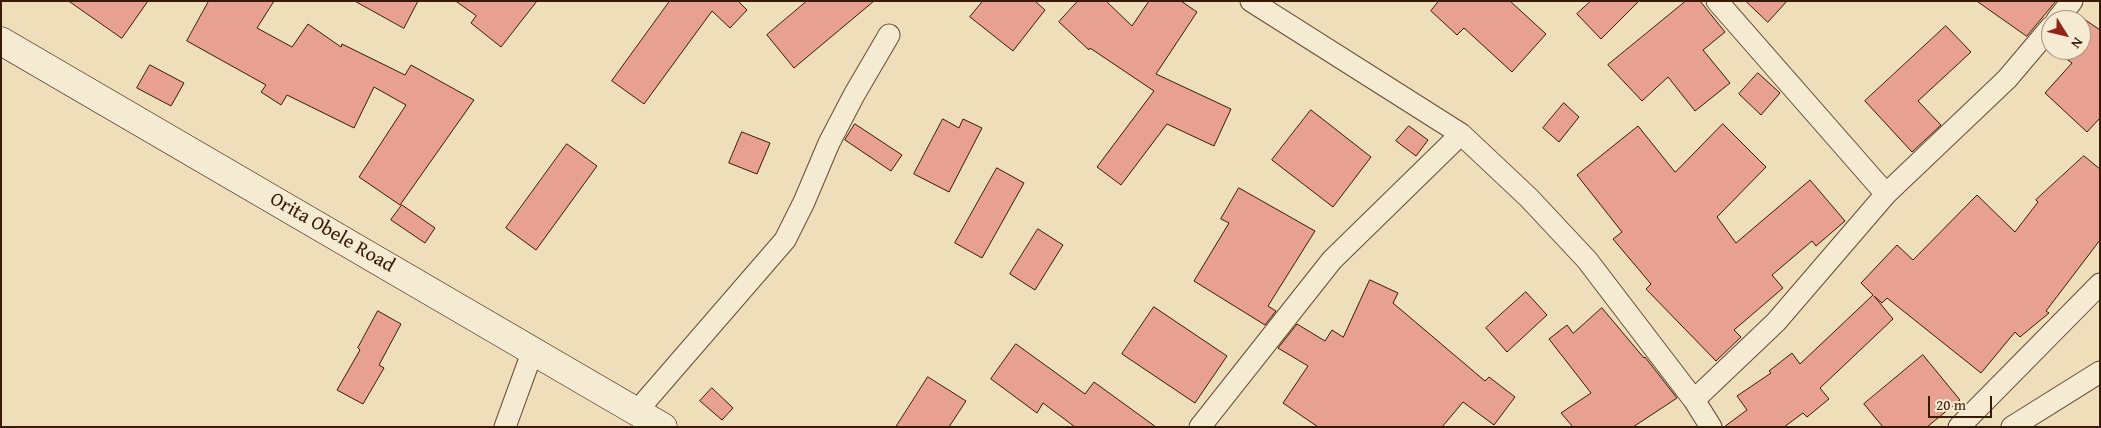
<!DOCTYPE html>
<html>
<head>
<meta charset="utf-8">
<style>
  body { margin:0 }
  #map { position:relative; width:2101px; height:428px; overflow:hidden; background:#efdeba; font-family:"Gentium Book Plus",serif }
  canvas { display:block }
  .frame { position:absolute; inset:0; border:2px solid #391a05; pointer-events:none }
  .north { position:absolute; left:2041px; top:10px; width:50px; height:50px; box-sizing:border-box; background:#f5ead2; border:1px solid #aa9780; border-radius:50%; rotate:126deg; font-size:14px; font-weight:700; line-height:20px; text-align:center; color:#391a05 }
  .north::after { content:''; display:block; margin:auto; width:18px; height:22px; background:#8f2418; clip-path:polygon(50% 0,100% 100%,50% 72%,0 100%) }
  .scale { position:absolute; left:1928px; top:396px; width:64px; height:22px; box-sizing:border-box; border:2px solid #391a05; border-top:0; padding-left:6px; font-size:15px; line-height:18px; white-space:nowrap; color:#391a05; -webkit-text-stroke:4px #f5ead2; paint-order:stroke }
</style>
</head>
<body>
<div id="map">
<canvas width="2101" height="428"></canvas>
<div class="frame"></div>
<div class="north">N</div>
<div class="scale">20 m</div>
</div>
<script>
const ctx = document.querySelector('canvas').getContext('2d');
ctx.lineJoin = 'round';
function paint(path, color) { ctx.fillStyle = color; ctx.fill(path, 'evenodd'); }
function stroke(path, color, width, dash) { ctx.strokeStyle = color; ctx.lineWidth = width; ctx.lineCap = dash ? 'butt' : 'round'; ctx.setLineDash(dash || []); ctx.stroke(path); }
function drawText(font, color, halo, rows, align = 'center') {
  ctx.font = font + ' "Gentium Book Plus",serif'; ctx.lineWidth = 4.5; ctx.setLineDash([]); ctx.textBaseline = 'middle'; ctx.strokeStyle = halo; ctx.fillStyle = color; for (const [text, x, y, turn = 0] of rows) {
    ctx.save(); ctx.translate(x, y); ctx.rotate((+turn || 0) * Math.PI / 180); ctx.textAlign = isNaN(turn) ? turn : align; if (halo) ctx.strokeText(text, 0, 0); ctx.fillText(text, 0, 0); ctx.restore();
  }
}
const building = new Path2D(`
  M69 1H148L122 38Z
  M209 1H274L257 28 292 47 308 24 341 47 342 44 405 75 411 65 474 100 400 205 359 177 406 105 374 87 354 128 287 95 281 105 261 92 266 85 187 41Z
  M355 1H418L404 28Z
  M456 1H537L501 47 471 23 476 16Z
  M670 1H738L747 10 730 28 712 11 644 104 612 81Z
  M807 1H874L794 68 767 35Z
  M983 1H1035L1045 10 1013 51 970 17Z
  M1078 1H1106L1132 26 1149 1H1181L1197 12 1156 74 1231 109 1214 146 1167 124 1121 185 1097 167 1154 91 1090 48 1089 50 1059 22Z
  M1439 1H1510L1546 34 1512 72 1464 28 1457 35 1431 11Z
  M1591 1H1639L1601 39 1577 14Z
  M1686 1H1700L1725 32 1703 50 1730 83 1695 111 1668 77 1642 101 1608 65Z
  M1746 1H1787L1768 22Z
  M1977 1H2056L2027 36Z
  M2081 17 2100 30V118L2087 132 2045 93 2072 63 2054 50H2081Z
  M1946 26 1971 52 1918 101 1941 125 1912 152 1865 101Z
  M150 65 184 83 171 106 137 88Z
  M1758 73 1780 93 1761 115 1739 94Z
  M1564 103 1579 117 1559 142 1543 128Z
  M1311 110 1371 157 1333 207 1272 160Z
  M943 119 959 128 963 119 982 128 949 192 914 174Z
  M855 124 902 155 891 171 845 140Z
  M1723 124 1766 167 1717 217 1736 243 1810 180 1845 221 1816 246 1812 241 1772 275 1783 288 1734 330 1741 337 1716 361 1646 289 1651 284 1613 239 1622 232 1577 175 1638 126 1675 172Z
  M1409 126 1428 140 1416 156 1396 141Z
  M742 132 770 143 757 174 729 163Z
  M567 144 597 166 536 250 506 228Z
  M2084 156 2100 169V240L2046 311 2049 313 2020 337 2015 332 1981 373 1887 298 1882 303 1874 296 1893 319 1820 388 1829 399 1807 417 1803 413 1784 427H1724L1747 410 1737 396 1771 373 1769 371 1792 353 1800 364 1873 295 1861 283 1897 245 1913 260 1977 195 2015 232 2038 202 2036 200Z
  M997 168 1024 183 982 258 955 243Z
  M1239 188 1315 231 1268 306 1276 311 1265 325 1194 281 1229 223 1221 219Z
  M402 205 435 228 425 243 391 220Z
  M1038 229 1063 245 1035 290 1010 274Z
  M1370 280 1398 293 1393 303 1485 381 1489 377 1515 397 1494 425 1463 402 1442 427H1318L1283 403 1308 366 1278 348 1297 324 1325 341 1332 330 1343 337Z
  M1526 292 1547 315 1507 352 1486 328Z
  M1154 307 1227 356 1195 403 1122 354Z
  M1602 308 1644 358 1645 357 1677 398 1633 427H1573L1561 413 1591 393 1549 339 1567 325 1573 333Z
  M378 311 401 324 379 365 384 368 363 404 337 390 360 350 358 348Z
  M1016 344 1085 394 1094 382 1156 427H1075L1043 403 1037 413 991 379Z
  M1923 355 1960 400 1927 427H1883L1864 404Z
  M928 377 966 401 949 427H896Z
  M712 388 733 408 722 420 700 401Z`);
const street = new Path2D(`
  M1251 1 1461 134 1529 198 1587 260 1694 400 1711 427
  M1717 1 1886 194
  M2057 20 2072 1
  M1694 400 1776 322 1886 194 2007 79 2051 27
  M637 411 785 240 804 202 829 143 854 95 889 35
  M505 427 533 350
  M1200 427 1332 260 1461 134
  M1959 427 2100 284
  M2012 427 2100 372`);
const secondary = new Path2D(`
  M1 41 663 427`);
const streetNames = [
  ["Orita Obele Road",332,233,30]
];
paint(building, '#e8a091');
stroke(building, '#391a05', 1);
stroke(street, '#664b32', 23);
stroke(secondary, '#391a05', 29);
stroke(street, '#f5ead2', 21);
stroke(secondary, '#f5ead2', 28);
drawText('20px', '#391a05', '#f5ead2', streetNames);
</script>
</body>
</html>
